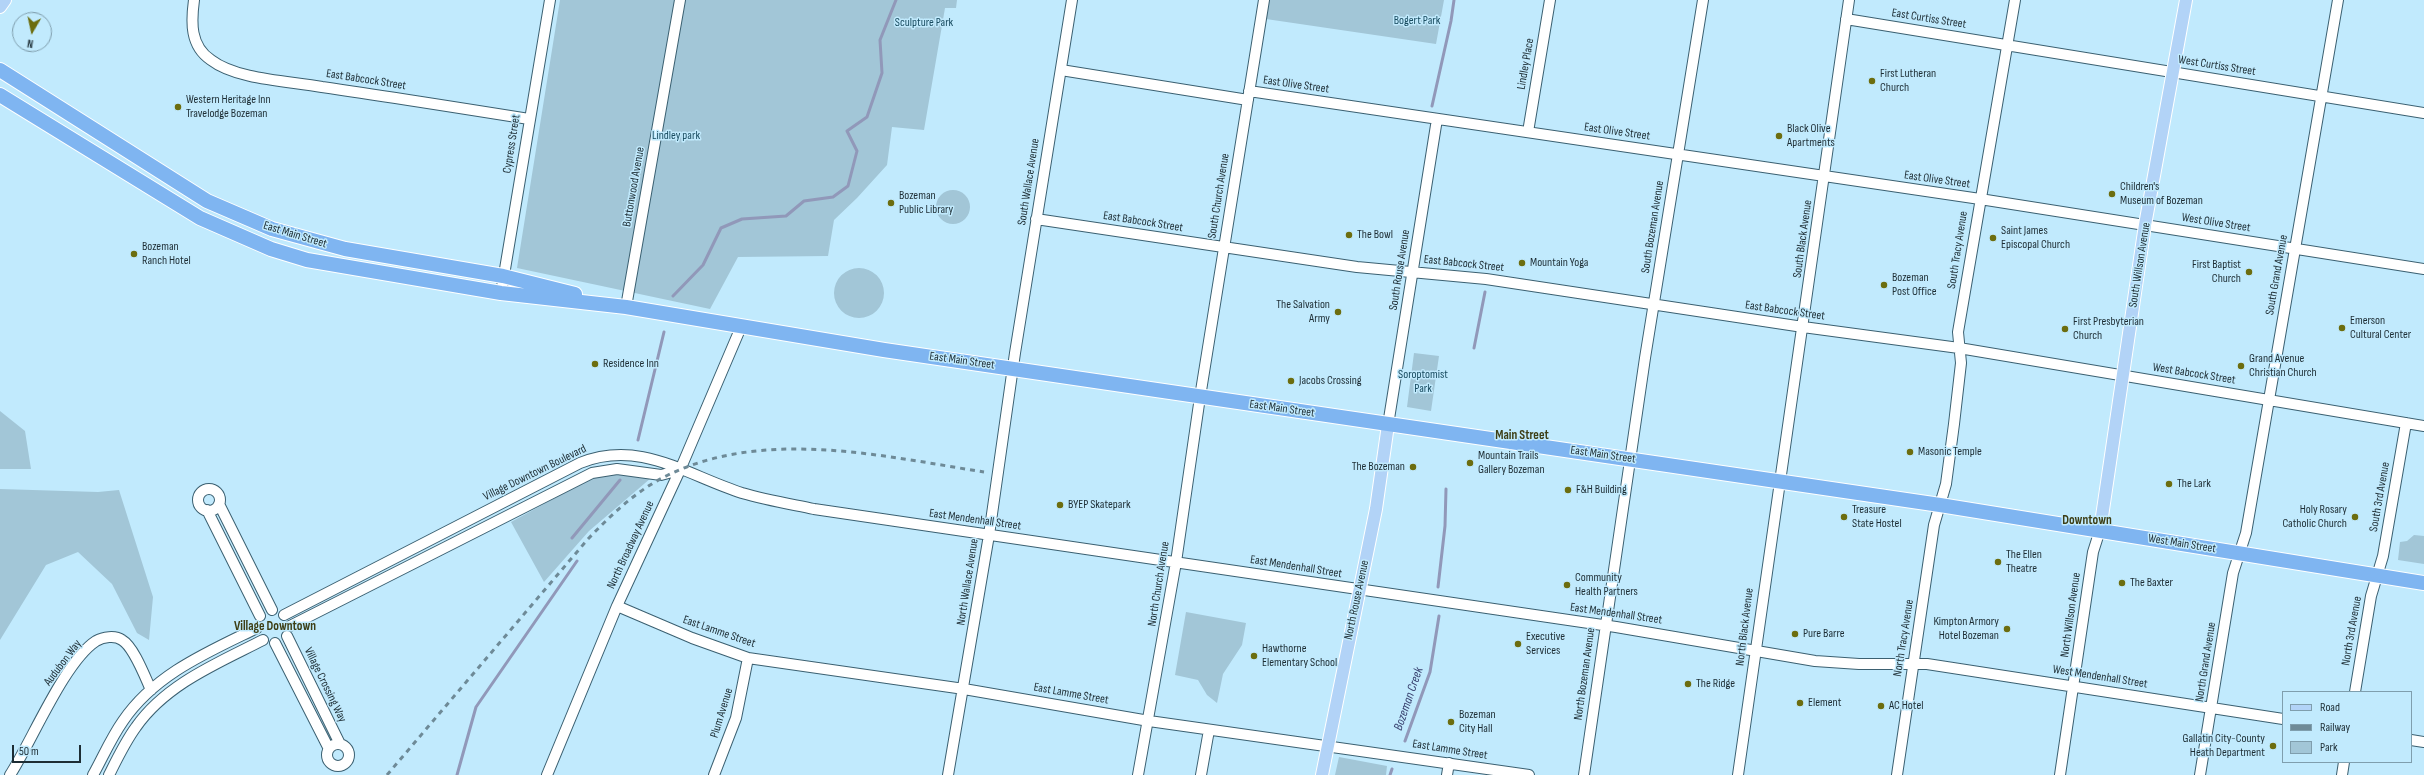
<!DOCTYPE html>
<html>
<head>
<meta charset="utf-8">
<style>
  body { margin:0 }
  #map { position:relative; width:2424px; height:775px; overflow:hidden; background:#c1eafd; font-family:"Sofia Sans Condensed",sans-serif }
  canvas { display:block }
  .legend { position:absolute; left:2282px; top:691px; width:130px; height:72px; box-sizing:border-box; background:#c1eafd; border:1px solid #7f9ead; margin:0; padding:5px 7px; list-style:none; font-size:12px; color:#1d2d34 }
  .legend li { display:flex; align-items:center; gap:8px; height:20px }
  .legend b { width:20px; border:1px solid #7f9ead }
  .north { position:absolute; left:12px; top:12px; width:40px; height:40px; box-sizing:border-box; background:#c1eafd; border:1px solid #7f9ead; border-radius:50%; rotate:189deg; font-size:11px; font-weight:700; line-height:16px; text-align:center; color:#1d2d34 }
  .north::after { content:''; display:block; margin:auto; width:14px; height:18px; background:#6c6d0f; clip-path:polygon(50% 0,100% 100%,50% 72%,0 100%) }
  .scale { position:absolute; left:12px; top:745px; width:69px; height:18px; box-sizing:border-box; border:2px solid #1d2d34; border-top:0; padding-left:5px; font-size:12px; line-height:14px; white-space:nowrap; color:#1d2d34; -webkit-text-stroke:3px #c1eafd; paint-order:stroke }
</style>
</head>
<body>
<div id="map">
<canvas width="2424" height="775"></canvas>
<ul class="legend">
<li><b style="height:5px;background:#b2d3f7"></b>Road</li>
<li><b style="height:5px;background:#6e8a97"></b>Railway</li>
<li><b style="height:11px;background:#a2c6d7"></b>Park</li>
</ul>
<div class="north">N</div>
<div class="scale">50 m</div>
</div>
<script>
const ctx = document.querySelector('canvas').getContext('2d');
ctx.lineJoin = 'round';
function paint(path, color) { ctx.fillStyle = color; ctx.fill(path, 'evenodd'); }
function stroke(path, color, width, dash) { ctx.strokeStyle = color; ctx.lineWidth = width; ctx.lineCap = dash ? 'butt' : 'round'; ctx.setLineDash(dash || []); ctx.stroke(path); }
function drawText(font, color, halo, rows, align = 'center') {
  ctx.font = font + ' "Sofia Sans Condensed",sans-serif'; ctx.lineWidth = 3; ctx.setLineDash([]); ctx.textBaseline = 'middle'; ctx.strokeStyle = halo; ctx.fillStyle = color; for (const [text, x, y, turn = 0] of rows) {
    ctx.save(); ctx.translate(x, y); ctx.rotate((+turn || 0) * Math.PI / 180); ctx.textAlign = isNaN(turn) ? turn : align; if (halo) ctx.strokeText(text, 0, 0); ctx.fillText(text, 0, 0); ctx.restore();
  }
}
const green = new Path2D(`
  M560 0H957L956 8H945L924 130 892 127 887 165 857 198 834 220 828 256 738 257 710 309 517 268Z
  M1269 0H1444L1436 44 1266 19Z
  M936 207a17 17 0 1 1 34 0a17 17 0 1 1-34 0Z
  M834 293a25 25 0 1 1 50 0a25 25 0 1 1-50 0Z
  M1414 353 1439 356 1431 411 1407 407Z
  M0 411 25 431 31 469H0Z
  M610 474 651 478 589 531 544 582 511 522 588 480Z
  M0 489 98 492 119 490 153 597 149 640 137 633 112 584 78 552 46 565 0 640Z
  M2414 535 2424 536V564L2398 560 2400 542 2407 541Z
  M1186 612 1246 623 1242 645 1223 674 1217 703 1207 695 1198 680 1175 675Z
  M1339 757 1387 766 1386 775H1335Z`);
const stream = new Path2D(`
  M1432 106 1451 21 1454 0
  M673 296 703 265 721 228 742 219 786 216 804 201 833 197 848 186 857 151 847 131 867 117 882 73 880 40 896 0
  M1474 348 1485 292
  M638 440 664 332
  M572 538 620 480
  M1438 587 1445 526 1446 489
  M1405 741 1430 672 1439 616
  M457 775 476 707 577 561
  M1390 775 1392 769`);
const minor = new Path2D(`
  M194 0C191 22 190 46 211 60 237 80 290 81 322 87 391 97 460 108 529 119
  M1846 19 2424 113
  M1061 70 1248 100
  M1249 91 1980 199 2424 269
  M1528 132 1550 0
  M1036 219 1357 267 1486 279 1803 327 1959 348 2424 426
  M501 293 550 0
  M626 307 680 0
  M1388 425 1437 119
  M198 500a11 11 0 1 1 22 0a11 11 0 1 1-22 0Z
  M219 504 272 610
  M207 510 260 616
  M617 606 692 638 748 658 964 689 1149 721 1529 775
  M284 615 580 463C640 439 686 475 742 493 766 500 790 504 814 509L1616 627 1815 661 1859 664H1927L2283 719
  M290 626 592 473 617 469 661 475 680 470
  M287 636 340 744
  M275 643 329 749
  M2355 692 2371 596 2383 556 2406 423
  M2411 740 2424 742
  M327 755a11 11 0 1 1 22 0a11 11 0 1 1-22 0Z
  M10 775C32 741 64 662 96 641 103 637 115 635 122 640 134 647 145 677 151 690
  M93 775C103 757 111 738 123 721 155 674 208 652 257 628
  M109 775C117 759 125 742 136 727 166 684 218 663 263 640
  M547 775 617 606 680 470 741 327
  M714 775 736 718 748 658
  M948 775 989 535 1015 353 1072 0
  M1138 775 1176 562 1200 397 1264 0
  M1201 775 1209 730
  M1447 775 1449 763
  M1584 775 1645 358 1703 0
  M1738 775 1849 0
  M1897 775 1934 525 1946 484 1954 424 1961 363 1958 332 2015 0
  M2060 775 2093 552 2100 530
  M2200 775 2233 573 2246 533 2338 0
  M2342 775 2344 762`);
const major = new Path2D(`
  M0 7 5 0
  M2100 530 2145 225 2186 0
  M1322 775 1376 509 1388 425`);
const highway = new Path2D(`
  M0 70 207 201 272 229 345 249 503 276 575 294
  M0 95 200 218 271 249 307 260 501 293 626 307 884 350 1940 505 2424 583`);
const rail = new Path2D(`
  M387 775 588 539C612 514 637 490 668 475 765 428 882 456 984 472`);
const markers = [
  [1872,81,4,"#6c6d0f"],
  [178,107,4,"#6c6d0f"],
  [1779,136,4,"#6c6d0f"],
  [2112,194,4,"#6c6d0f"],
  [891,203,4,"#6c6d0f"],
  [1349,235,4,"#6c6d0f"],
  [1993,238,4,"#6c6d0f"],
  [134,254,4,"#6c6d0f"],
  [1522,263,4,"#6c6d0f"],
  [2249,272,4,"#6c6d0f"],
  [1884,285,4,"#6c6d0f"],
  [1338,312,4,"#6c6d0f"],
  [2342,328,4,"#6c6d0f"],
  [2065,329,4,"#6c6d0f"],
  [595,364,4,"#6c6d0f"],
  [2241,366,4,"#6c6d0f"],
  [1291,381,4,"#6c6d0f"],
  [1910,452,4,"#6c6d0f"],
  [1470,463,4,"#6c6d0f"],
  [1413,467,4,"#6c6d0f"],
  [2169,484,4,"#6c6d0f"],
  [1568,490,4,"#6c6d0f"],
  [1060,505,4,"#6c6d0f"],
  [1844,517,4,"#6c6d0f"],
  [2355,517,4,"#6c6d0f"],
  [1998,562,4,"#6c6d0f"],
  [2122,583,4,"#6c6d0f"],
  [1567,585,4,"#6c6d0f"],
  [2007,629,4,"#6c6d0f"],
  [1795,634,4,"#6c6d0f"],
  [1518,644,4,"#6c6d0f"],
  [1254,656,4,"#6c6d0f"],
  [1688,684,4,"#6c6d0f"],
  [1800,703,4,"#6c6d0f"],
  [1881,706,4,"#6c6d0f"],
  [1451,722,4,"#6c6d0f"],
  [2273,746,4,"#6c6d0f"]
];
const streetNames = [
  ["East Curtiss Street",1929,19,9],
  ["Lindley Place",1526,64,-80],
  ["West Curtiss Street",2217,66,9],
  ["East Babcock Street",366,80,9],
  ["East Olive Street",1296,85,8],
  ["East Olive Street",1617,132,8],
  ["Cypress Street",512,144,-81],
  ["East Olive Street",1937,180,8],
  ["South Wallace Avenue",1029,182,-81],
  ["Buttonwood Avenue",634,187,-80],
  ["South Church Avenue",1219,196,-81],
  ["East Babcock Street",1143,222,9],
  ["West Olive Street",2216,223,9],
  ["South Bozeman Avenue",1653,227,-81],
  ["East Main Street",295,235,17],
  ["South Black Avenue",1803,239,-82],
  ["South Tracy Avenue",1958,250,-81],
  ["East Babcock Street",1464,264,6],
  ["South Willson Avenue",2140,265,-81],
  ["South Rouse Avenue",1400,270,-81],
  ["South Grand Avenue",2277,275,-80],
  ["East Babcock Street",1785,311,8],
  ["East Main Street",962,361,8],
  ["West Babcock Street",2194,374,9],
  ["East Main Street",1282,409,8],
  ["East Main Street",1603,455,8],
  ["Village Downtown Boulevard",535,473,-26],
  ["South 3rd Avenue",2380,497,-80],
  ["East Mendenhall Street",975,520,8],
  ["West Main Street",2182,544,9],
  ["North Broadway Avenue",631,545,-65],
  ["East Mendenhall Street",1296,567,9],
  ["North Wallace Avenue",968,582,-81],
  ["North Church Avenue",1159,584,-81],
  ["North Rouse Avenue",1357,600,-78],
  ["East Mendenhall Street",1616,614,8],
  ["North Willson Avenue",2071,615,-82],
  ["North Black Avenue",1745,627,-83],
  ["North 3rd Avenue",2352,631,-80],
  ["East Lamme Street",719,632,19],
  ["North Tracy Avenue",1904,638,-81],
  ["North Grand Avenue",2206,662,-81],
  ["Audubon Way",63,663,-53],
  ["North Bozeman Avenue",1585,674,-82],
  ["West Mendenhall Street",2100,677,9],
  ["Village Crossing Way",325,685,64],
  ["East Lamme Street",1071,694,10],
  ["Plum Avenue",722,713,-73],
  ["East Lamme Street",1450,750,9]
];
const parkNames = [
  ["Bogert Park",1417,21],
  ["Sculpture Park",924,23],
  ["Lindley park",676,136],
  ["Soroptomist",1423,375],
  ["Park",1423,389]
];
const poiNames = [
  ["First Lutheran",1880,74],
  ["Church",1880,88],
  ["Western Heritage Inn",186,100],
  ["Travelodge Bozeman",186,114],
  ["Black Olive",1787,129],
  ["Apartments",1787,143],
  ["Children's",2120,187],
  ["Museum of Bozeman",2120,201],
  ["Bozeman",899,196],
  ["Public Library",899,210],
  ["Saint James",2001,231],
  ["Episcopal Church",2001,245],
  ["The Bowl",1357,235],
  ["Bozeman",142,247],
  ["Ranch Hotel",142,261],
  ["Mountain Yoga",1530,263],
  ["First Baptist",2241,265,"right"],
  ["Church",2241,279,"right"],
  ["Bozeman",1892,278],
  ["Post Office",1892,292],
  ["The Salvation",1330,305,"right"],
  ["Army",1330,319,"right"],
  ["Emerson",2350,321],
  ["Cultural Center",2350,335],
  ["First Presbyterian",2073,322],
  ["Church",2073,336],
  ["Grand Avenue",2249,359],
  ["Christian Church",2249,373],
  ["Residence Inn",603,364],
  ["Jacobs Crossing",1299,381],
  ["Masonic Temple",1918,452],
  ["Mountain Trails",1478,456],
  ["Gallery Bozeman",1478,470],
  ["The Bozeman",1405,467,"right"],
  ["The Lark",2177,484],
  ["F&H Building",1576,490],
  ["BYEP Skatepark",1068,505],
  ["Treasure",1852,510],
  ["State Hostel",1852,524],
  ["Holy Rosary",2347,510,"right"],
  ["Catholic Church",2347,524,"right"],
  ["The Ellen",2006,555],
  ["Theatre",2006,569],
  ["Community",1575,578],
  ["Health Partners",1575,592],
  ["The Baxter",2130,583],
  ["Kimpton Armory",1999,622,"right"],
  ["Hotel Bozeman",1999,636,"right"],
  ["Pure Barre",1803,634],
  ["Executive",1526,637],
  ["Services",1526,651],
  ["Hawthorne",1262,649],
  ["Elementary School",1262,663],
  ["The Ridge",1696,684],
  ["Element",1808,703],
  ["AC Hotel",1889,706],
  ["Bozeman",1459,715],
  ["City Hall",1459,729],
  ["Gallatin City-County",2265,739,"right"],
  ["Heath Department",2265,753,"right"]
];
const neighbourhoodNames = [
  ["Main Street",1522,436],
  ["Downtown",2087,521],
  ["Village Downtown",275,627]
];
const waterNames = [
  ["Bozeman Creek",1409,699,-71]
];
paint(green, '#a2c6d7');
stroke(stream, '#9198b9', 3);
stroke(minor, '#3b6071', 12);
stroke(major, '#fff', 14);
stroke(highway, '#fff', 16);
stroke(minor, '#fff', 10);
stroke(major, '#b2d3f7', 12);
stroke(highway, '#7fb5f1', 14);
stroke(rail, '#6e8a97', 3, [5, 5]);
for (const [x, y, r, color] of markers) { const dot = new Path2D(); dot.arc(x, y, r, 0, 2 * Math.PI); ctx.fillStyle = color; ctx.fill(dot); stroke(dot, '#c1eafd', 1.5); }
drawText('12px', '#1d2d34', '#c1eafd', streetNames);
drawText('12px', '#184b5f', '#c1eafd', parkNames);
drawText('12px', '#1d2d34', '#c1eafd', poiNames, 'left');
drawText('bold 13px', '#3d3e15', '#c1eafd', neighbourhoodNames);
drawText('italic 13px', '#38406e', '#c1eafd', waterNames);
</script>
</body>
</html>
